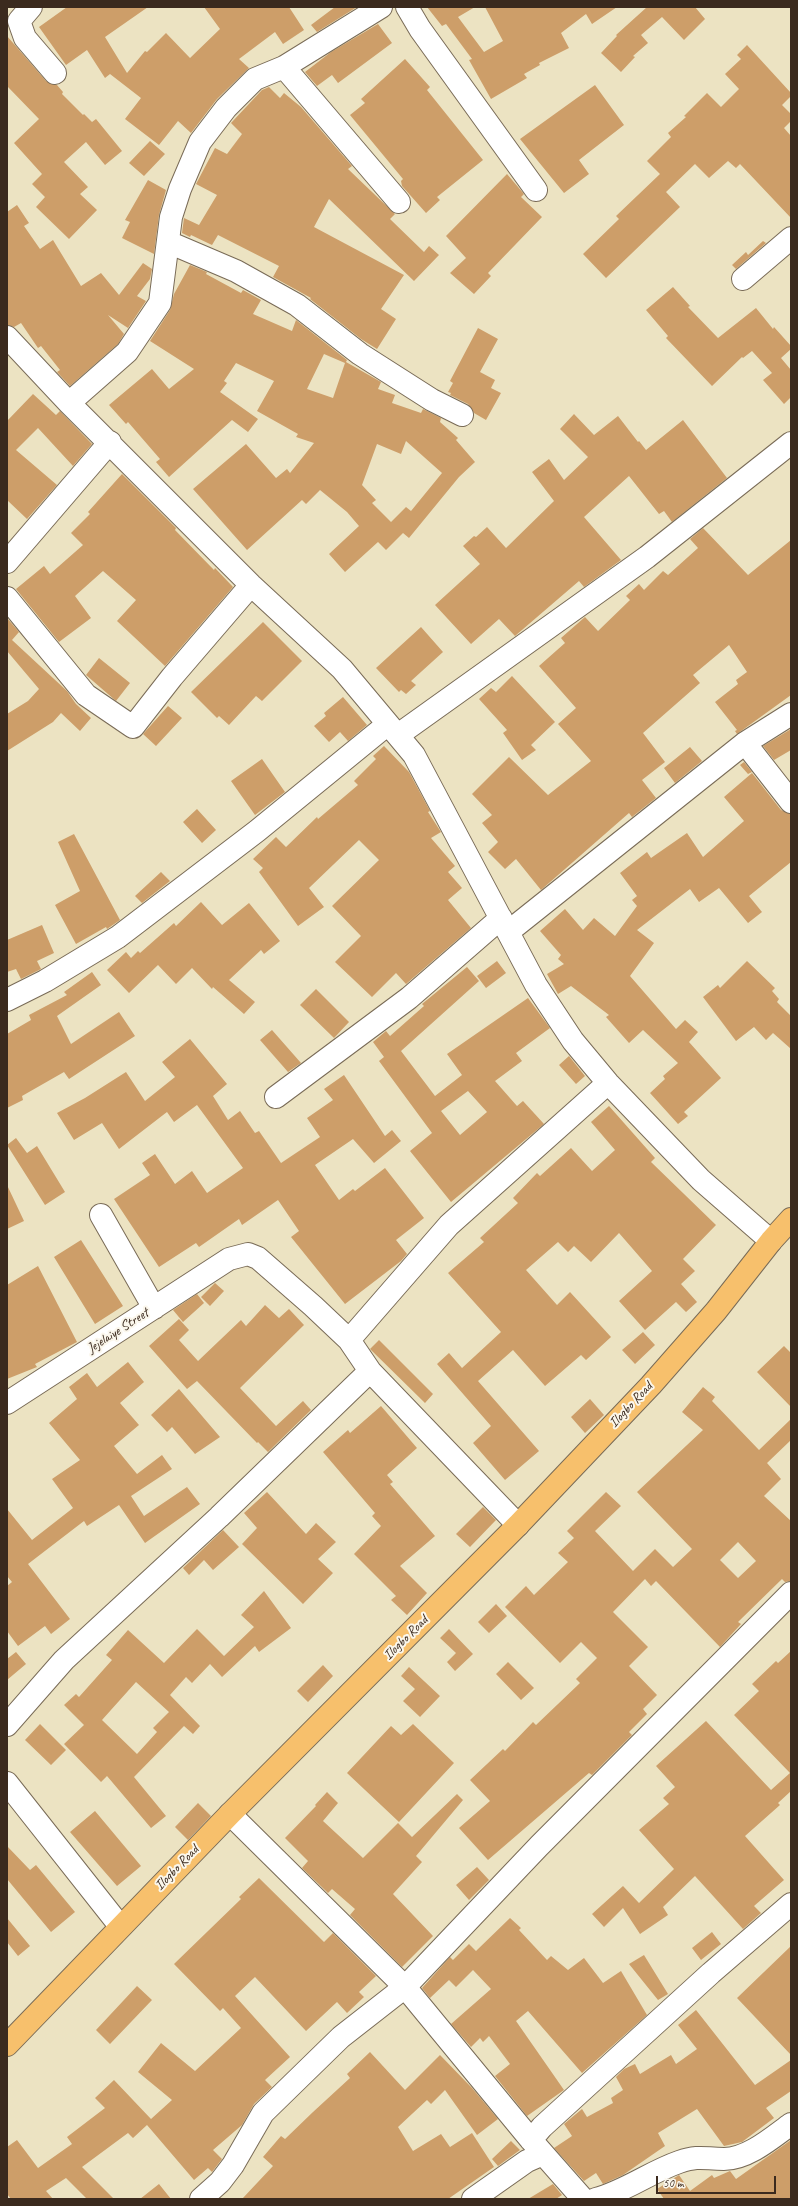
<!DOCTYPE html>
<html>
<head>
<meta charset="utf-8">
<style>
  body { margin:0 }
  #map { position:relative; width:798px; height:2206px; overflow:hidden; background:#ece3c2; font-family:Caveat,sans-serif }
  canvas { display:block }
  .frame { position:absolute; inset:0; border:8px solid #3b2a1e; pointer-events:none }
  .scale { position:absolute; left:656px; top:2176px; width:120px; height:18px; box-sizing:border-box; border:2px solid #3b2a1e; border-top:0; padding-left:5px; font-size:12px; line-height:14px; white-space:nowrap; color:#3b2a1e; -webkit-text-stroke:3px #fbf7ec; paint-order:stroke }
</style>
</head>
<body>
<div id="map">
<canvas width="798" height="2206"></canvas>
<div class="frame"></div>
<div class="scale">50 m</div>
</div>
<script>
const ctx = document.querySelector('canvas').getContext('2d');
ctx.lineJoin = 'round';
function paint(path, color) { ctx.fillStyle = color; ctx.fill(path, 'evenodd'); }
function stroke(path, color, width, dash) { ctx.strokeStyle = color; ctx.lineWidth = width; ctx.lineCap = dash ? 'butt' : 'round'; ctx.setLineDash(dash || []); ctx.stroke(path); }
function drawText(font, color, halo, rows, align = 'center') {
  ctx.font = font + ' Caveat,sans-serif'; ctx.lineWidth = 4; ctx.setLineDash([]); ctx.textBaseline = 'middle'; ctx.strokeStyle = halo; ctx.fillStyle = color; for (const [text, x, y, turn = 0] of rows) {
    ctx.save(); ctx.translate(x, y); ctx.rotate((+turn || 0) * Math.PI / 180); ctx.textAlign = isNaN(turn) ? turn : align; if (halo) ctx.strokeText(text, 0, 0); ctx.fillText(text, 0, 0); ctx.restore();
  }
}
const building = new Path2D(`
  M67 7H148L105 37 127 73 145 51 147 52 166 33 190 58 220 29 204 7H289L304 30 283 44 275 32 239 59 249 68 217 99 191 133 178 121 159 145 125 119 141 98 110 74 105 78 87 50 66 65 39 27Z
  M335 7H357L317 32 311 25Z
  M427 7H475L458 17 484 52 503 41 485 7H617L592 24 586 14 561 33 569 48 539 63 540 65 524 74 527 78 491 99 469 60 472 59 446 24 442 26Z
  M647 7H695L705 19 684 40 662 17 641 35 648 43 633 56 635 57 621 72 601 53 617 36 616 35Z
  M378 24 392 43 338 83 332 75 317 86 305 72 331 52Z
  M7 36 46 81 57 85 63 92 62 94 83 115 84 114 92 122 96 119 122 151 105 165 86 142 64 162 88 187 80 194 97 210 69 239 36 207 45 197 32 184 42 174 14 143 39 119 7 86Z
  M747 45 791 93V96L782 105 791 114V121L784 128 791 136V218L740 164 736 168 728 161 709 178 695 164 666 192 680 207 606 278 583 254 619 219 616 216 660 174 647 161 671 137 668 133 686 117 684 116 707 93 721 107 739 89 725 74 741 59 737 55Z
  M405 59 430 87 427 90 483 160 437 197 440 200 426 213 402 186 401 181 403 179 350 115 365 103 361 99Z
  M595 85 624 125 579 160 589 174 564 193 520 139Z
  M269 87 280 98 284 93 301 107 352 166 348 169 395 214 390 219 424 252 429 246 439 255 414 281 329 199 314 227 404 275 381 309 396 319 377 349 361 339 310 299 311 298 273 277 279 266 218 235 212 245 191 235 190 237 182 233 184 218 199 225 217 195 196 184 215 148 227 154 242 134 231 123 262 90Z
  M150 141 165 154 144 176 129 163Z
  M507 174 524 194 521 197 542 217 488 273 491 276 474 294 450 273 466 258 446 236Z
  M148 180 166 190 159 215 154 254 122 238 130 222 125 220Z
  M17 205 29 223 24 226 40 249 53 240 81 286 101 273 119 295 143 263 152 269 150 279 137 296 146 301 128 328 108 315 124 334 118 344 70 386 57 372 60 370 41 346 38 348 21 323 14 327 7 325V212Z
  M763 241 766 243 736 269 732 265 746 252 748 255Z
  M190 265 207 272 206 274 241 293 243 290 261 300 253 314 292 331 296 320 347 360 346 362 381 382 378 389 395 395 392 403 421 413 423 409 441 418 440 422 458 438 456 440 475 462 459 477 409 538 403 533 386 550 378 542 345 572 329 554 359 526 347 512 320 490 306 504 302 500 247 550 193 489 246 444 276 478 287 469 290 473 314 443 296 437 298 434 257 411 274 381 236 363 224 381 227 383 220 392 258 419 248 432 232 420 169 477 156 462 160 459 128 422 126 424 109 405 152 369 169 389 194 369 150 341 170 310 174 294ZM324 354 345 363 333 398 307 389ZM406 441 442 473 411 511 406 507 391 522 372 503 376 500 362 485 377 444 401 454Z
  M673 287 690 306 688 307 718 338 756 308 773 329 774 327 791 346V349L781 358 791 370V397L784 404 763 380 772 373 752 351 743 358 742 357 712 386 666 338 668 336 646 310Z
  M478 328 498 339 480 372 495 380 491 388 501 393 486 420 474 413 468 404 450 395 451 393 448 392 453 383 450 381Z
  M33 394 56 415 60 411 92 444 73 466 38 428 16 450 57 485 27 519 7 500V421Z
  M574 414 594 435 618 416 638 442 639 441 646 450 683 420 727 478 672 522 664 511 659 514 629 476 584 517 621 560 584 587 579 581 515 636 499 619 471 644 435 605 480 564 463 546 474 536 476 537 487 527 506 548 554 501 532 472 549 459 564 480 588 457 560 429Z
  M122 474 176 528 175 530 214 570 215 568 233 587 165 666 117 621 136 600 103 571 75 596 91 618 59 642 16 589 44 566 50 574 83 545 71 533 90 514 88 512Z
  M703 528 748 575 791 540V695L737 734 735 731 737 730 715 702 738 684 736 680 747 672 729 645 693 675 700 683 643 733 665 762 642 780 656 798 632 817 629 813 541 890 516 859 505 869 488 852 498 842 482 823 492 815 472 794 509 757 548 795 591 761 558 724 576 708 539 666 565 643 561 638 585 617 598 631 630 600 626 596 639 584 644 590 663 571 668 575 698 548 690 539Z
  M7 618 19 632 12 640 67 691 76 704 91 718 80 731 61 713 53 722 7 751V714L28 701 39 689 7 651Z
  M263 622 302 661 262 701 256 696 229 725 219 716 217 718 191 692Z
  M421 627 443 652 411 681 416 685 406 694 401 690 399 692 376 668Z
  M99 658 130 683 116 701 86 675Z
  M512 676 555 722 531 745 536 750 522 760 503 733 507 730 479 699 491 688 496 692Z
  M343 697 367 725 348 741 340 732 329 742 314 726 326 716 324 713Z
  M168 706 182 718 156 746 143 734Z
  M791 729V750L774 760 763 746Z
  M384 746 409 772 430 811 428 812 441 832 431 838 455 866 448 872 462 888 448 900 471 928 406 984 396 973 372 997 335 962 361 936 332 906 379 860 359 840 309 888 324 907 298 926 259 872 263 868 253 859 276 837 286 847 317 817 318 819 358 785 354 781 376 759 373 756Z
  M690 747 702 761 675 783 664 768Z
  M262 759 285 792 255 815 231 781Z
  M744 762 752 772 748 774 740 765Z
  M752 773 781 810 791 814V862L749 896 762 912 748 923 719 888 699 902 690 889 637 930 654 943 630 976 676 1029 685 1020 698 1032 689 1042 721 1078 684 1112 688 1116 678 1124 650 1093 665 1079 663 1076 678 1063 643 1030 629 1043 606 1017 609 1015 571 986 558 994 547 974 564 964 558 959 561 955 540 931 565 909 583 930 594 918 615 936 637 906 632 900 637 896 620 873 647 852 651 858 687 833 703 857 744 821 724 797Z
  M197 809 216 830 202 843 183 822Z
  M74 834 120 920 107 929 106 927 76 944 55 905 80 891 58 842Z
  M161 872 170 881 142 903 135 896Z
  M201 902 222 925 249 903 280 941 264 954 261 950 229 980 255 1002 244 1014 213 987 212 989 192 968 176 984 158 965 129 993 107 970 126 952 131 958 138 951 140 953 174 923 176 926Z
  M42 925 54 953 37 961 41 969 21 979 16 969 7 972V940Z
  M497 961 506 973 486 988 477 976Z
  M747 961 775 988 772 991 779 999 777 1002 791 1016V1049L773 1033 766 1040 754 1027 736 1041 703 997 718 985 720 988Z
  M467 967 479 981 401 1051 435 1096 462 1075 447 1054 528 998 550 1028 516 1053 522 1061 495 1081 517 1106 523 1101 544 1124 451 1202 410 1151 432 1133 379 1061 384 1057 373 1042 386 1031 390 1036 424 1006 422 1004ZM468 1091 487 1112 460 1135 441 1111Z
  M92 972 101 985 57 1016 71 1044 119 1012 135 1036 69 1079 64 1072 22 1096 23 1100 7 1108V1034L31 1020 29 1015 67 995 64 992Z
  M316 989 349 1022 334 1038 300 1005Z
  M272 1030 301 1063 288 1072 260 1040Z
  M190 1039 227 1084 213 1096 228 1120 240 1111 255 1133 259 1131 281 1163 320 1137 307 1118 333 1100 324 1089 344 1075 385 1136 392 1130 401 1141 374 1163 353 1139 315 1165 339 1200 353 1189 355 1191 385 1168 424 1218 396 1240 407 1254 401 1261 345 1304 291 1237 299 1231 278 1200 242 1225 239 1219 199 1247 196 1243 159 1267 114 1199 150 1175 142 1163 155 1154 175 1184 192 1171 207 1193 243 1168 197 1105 174 1122 167 1112 119 1149 102 1123 74 1140 57 1113 85 1098 126 1072 145 1101 175 1077 162 1062Z
  M569 1056 585 1076 576 1084 559 1065Z
  M609 1106 655 1158 651 1162 716 1225 683 1259 695 1271 681 1284 697 1302 686 1312 676 1302 645 1330 619 1301 652 1271 619 1233 591 1262 574 1246 568 1252 558 1242 526 1270 557 1305 570 1292 611 1337 586 1360 581 1355 545 1386 513 1350 478 1381 539 1451 505 1480 473 1443 491 1426 437 1364 449 1353 462 1368 501 1332 448 1273 484 1242 480 1238 518 1203 513 1198 537 1173 540 1176 571 1148 592 1171 615 1150 591 1122Z
  M16 1138 27 1153 37 1146 65 1192 45 1205 7 1145Z
  M7 1185 24 1221 7 1229Z
  M81 1240 123 1306 95 1324 54 1257Z
  M38 1266 77 1342 35 1364 37 1367 7 1379V1285Z
  M215 1283 224 1291 210 1306 201 1297Z
  M197 1294 204 1303 183 1322 173 1310Z
  M265 1305 279 1318 289 1309 304 1325 240 1388 276 1426 303 1401 311 1410 268 1452 258 1442 257 1443 197 1381 187 1389 149 1346 179 1319 189 1330 179 1340 198 1361 241 1320 246 1326Z
  M643 1332 655 1345 635 1364 622 1350Z
  M379 1340 433 1394 425 1403 370 1349Z
  M784 1346 791 1353V1407L757 1372Z
  M128 1362 144 1382 120 1403 139 1425 114 1446 137 1474 162 1455 172 1469 131 1496 144 1516 187 1487 200 1504 145 1543 119 1505 87 1526 84 1521 28 1564 70 1619 51 1634 45 1626 18 1646 7 1631V1586L12 1582 7 1576V1509L32 1540 73 1508 52 1479 80 1460 49 1423 77 1399 69 1387 87 1373 97 1387Z
  M703 1387 715 1397 712 1401 759 1450 791 1419V1440L767 1463 781 1479 764 1496 791 1521V1581L785 1582 782 1579 738 1622 741 1624 720 1647 656 1581 651 1586 645 1579 613 1612 648 1647 629 1666 657 1695 643 1709 647 1714 629 1732 632 1735 592 1775 589 1773 488 1860 459 1828 490 1801 470 1780 503 1749 505 1751 533 1722 536 1725 580 1683 576 1679 597 1658 581 1642 560 1663 505 1607 526 1586 534 1595 568 1562 558 1553 574 1538 567 1531 606 1492 621 1506 595 1531 633 1571 655 1549 673 1567 692 1549 637 1492 703 1430 682 1412ZM738 1542 756 1561 738 1578 720 1560Z
  M179 1389 220 1437 195 1454 172 1427 167 1432 151 1415Z
  M590 1399 604 1415 585 1433 571 1417Z
  M381 1406 417 1448 387 1475 393 1482 390 1484 435 1536 400 1566 427 1593 407 1615 391 1600 396 1596 354 1554 381 1526 372 1516 375 1513 323 1452 348 1430 350 1433Z
  M267 1492 306 1534 316 1523 336 1542 318 1559 333 1573 303 1604 242 1544 257 1528 244 1513Z
  M483 1507 496 1520 470 1547 456 1534Z
  M223 1530 239 1547 213 1570 204 1560 189 1575 183 1568Z
  M264 1591 291 1628 259 1652 255 1646 222 1677 210 1664 192 1683 186 1677 170 1695 200 1726 193 1734 184 1726 134 1777 166 1816 151 1828 107 1776 101 1782 64 1744 84 1725 64 1705 76 1694 79 1697 112 1660 106 1655 128 1630 164 1663 197 1629 224 1656 254 1627 241 1615ZM136 1682 169 1712 153 1728 157 1732 137 1754 102 1720Z
  M496 1604 507 1616 489 1633 478 1622Z
  M449 1629 473 1654 455 1671 447 1662 456 1653 440 1638Z
  M791 1651V1791L778 1803 780 1805 745 1836 784 1880 754 1906 761 1913 743 1929 695 1876 663 1907 668 1915 640 1934 623 1908 604 1927 592 1914 623 1886 639 1903 674 1869 639 1830 669 1804 663 1798 675 1787 656 1766 706 1721 771 1790 790 1773 734 1715 759 1691 752 1684 776 1661 778 1663Z
  M16 1652 26 1664 7 1680V1659Z
  M508 1662 534 1688 521 1700 496 1674Z
  M323 1665 333 1676 308 1702 297 1691Z
  M409 1667 440 1696 420 1717 403 1701 415 1689 401 1676Z
  M40 1724 66 1750 51 1765 25 1740Z
  M413 1724 454 1763 399 1822 347 1773 391 1726 401 1735Z
  M327 1792 338 1803 323 1821 363 1858 398 1823 412 1837 457 1794 463 1800 416 1856 422 1862 393 1894 433 1936 402 1967 350 1915 355 1909 332 1889 328 1893 302 1868 308 1861 285 1838 316 1806 315 1805Z
  M198 1803 211 1816 188 1840 175 1827Z
  M95 1811 141 1866 117 1886 70 1832Z
  M7 1846 30 1870 36 1865 75 1912 51 1932 7 1879Z
  M477 1867 489 1880 469 1900 456 1885Z
  M259 1878 324 1942 333 1933 376 1976 359 1992 364 1997 347 2013 337 2002 306 2031 255 1977 235 1996 290 2057 265 2080 272 2087 254 2104 242 2125 213 2150 222 2159 212 2172 208 2168 194 2180 147 2125 133 2138 128 2133 82 2167 114 2199H87L66 2178 46 2191 53 2199H11L7 2194V2147L17 2140 38 2168 72 2144 67 2137 105 2108 95 2098 114 2080 151 2119 172 2100 138 2072 161 2043 195 2071 241 2028 223 2008 220 2011 174 1964 241 1899 239 1897Z
  M7 1918 30 1946 18 1956 7 1942Z
  M510 1918 521 1928 519 1930 547 1960 551 1956 568 1970 584 1958 603 1983 621 1971 647 2015 582 2073 528 2011 516 2021 564 2090 527 2116 495 2076 510 2064 489 2036 483 2042 480 2038 471 2047 451 2024 491 1989 473 1970 456 1987 449 1980 430 1998 422 1988 450 1957 453 1960 469 1944 476 1951Z
  M712 1932 721 1944 701 1960 692 1948Z
  M791 1946V2055L737 1998Z
  M644 1955 668 1994 658 2000 629 1964Z
  M137 1986 152 2000 110 2044 96 2030Z
  M696 2010 755 2085 791 2060V2091L766 2108 774 2118 742 2142 724 2146 697 2109 658 2133 665 2146 623 2175 603 2184 596 2173 584 2181 554 2148 572 2136 564 2124 582 2109 587 2117 613 2103 611 2098 623 2090 616 2077 624 2069 635 2064 640 2074 671 2055 676 2064 697 2049 678 2025Z
  M370 2052 405 2090 440 2055 472 2088 498 2119 477 2135 445 2090 431 2104 427 2100 398 2127 413 2151 441 2134 450 2147 472 2133 494 2167 448 2199H242L273 2166 263 2157 281 2136 285 2139 313 2112 350 2078 347 2074Z
  M791 2140V2199H664L657 2189 679 2175 690 2191 712 2175 714 2178 730 2171 736 2179Z
  M511 2141 520 2150 498 2166 492 2159Z
  M159 2184 171 2199H140Z
  M553 2184 562 2195 556 2199H528Z`);
const minor = new Path2D(`
  M31 7 19 21 25 38 55 73
  M407 7 420 29 536 190
  M284 67 399 202
  M168 242 236 271 297 305 360 354 432 400 462 415
  M743 279 791 238
  M7 337 69 403 251 585 342 669 414 755 536 985 573 1041 608 1083 701 1180 771 1241
  M69 403 127 352 160 303 171 217 180 189 200 142 226 108 255 79 284 67 381 7
  M7 562 110 442
  M7 598 86 695 133 727 172 677 251 585
  M398 735 647 557 791 443
  M745 743 791 802
  M508 932 745 743 791 714
  M7 1000 45 981 118 937 257 831 388 724
  M276 1097 409 998 501 918
  M101 1215 154 1308
  M349 1340 449 1225 608 1083
  M7 1403 229 1259 248 1254 258 1258 313 1306 349 1340 370 1371 518 1525
  M7 1725 64 1660 219 1517 370 1371
  M7 1783 120 1926
  M230 1814 405 1987 531 2140 583 2199
  M531 2140 542 2127 711 1973 791 1904
  M201 2199 220 2182 233 2165 263 2113 341 2037 405 1987 539 1846 791 1593
  M473 2199 527 2161 543 2154
  M596 2199C626 2191 650 2172 679 2162 700 2155 704 2159 724 2159 748 2159 773 2137 791 2124`);
const major = new Path2D(`
  M7 2045 230 1814 518 1525 651 1385 716 1311 771 1241 791 1219`);
const streetNames = [
  ["Jejelaiye Street",118,1331,-33],
  ["Ilogbo Road",631,1405,-47],
  ["Ilogbo Road",406,1638,-45],
  ["Ilogbo Road",177,1868,-46]
];
paint(building, '#cd9e69');
stroke(minor, '#796b57', 24);
stroke(major, '#796b57', 24);
stroke(minor, '#fff', 22);
stroke(major, '#f7c06c', 22);
drawText('14px', '#3b2a1e', '#fbf7ec', streetNames);
</script>
</body>
</html>
